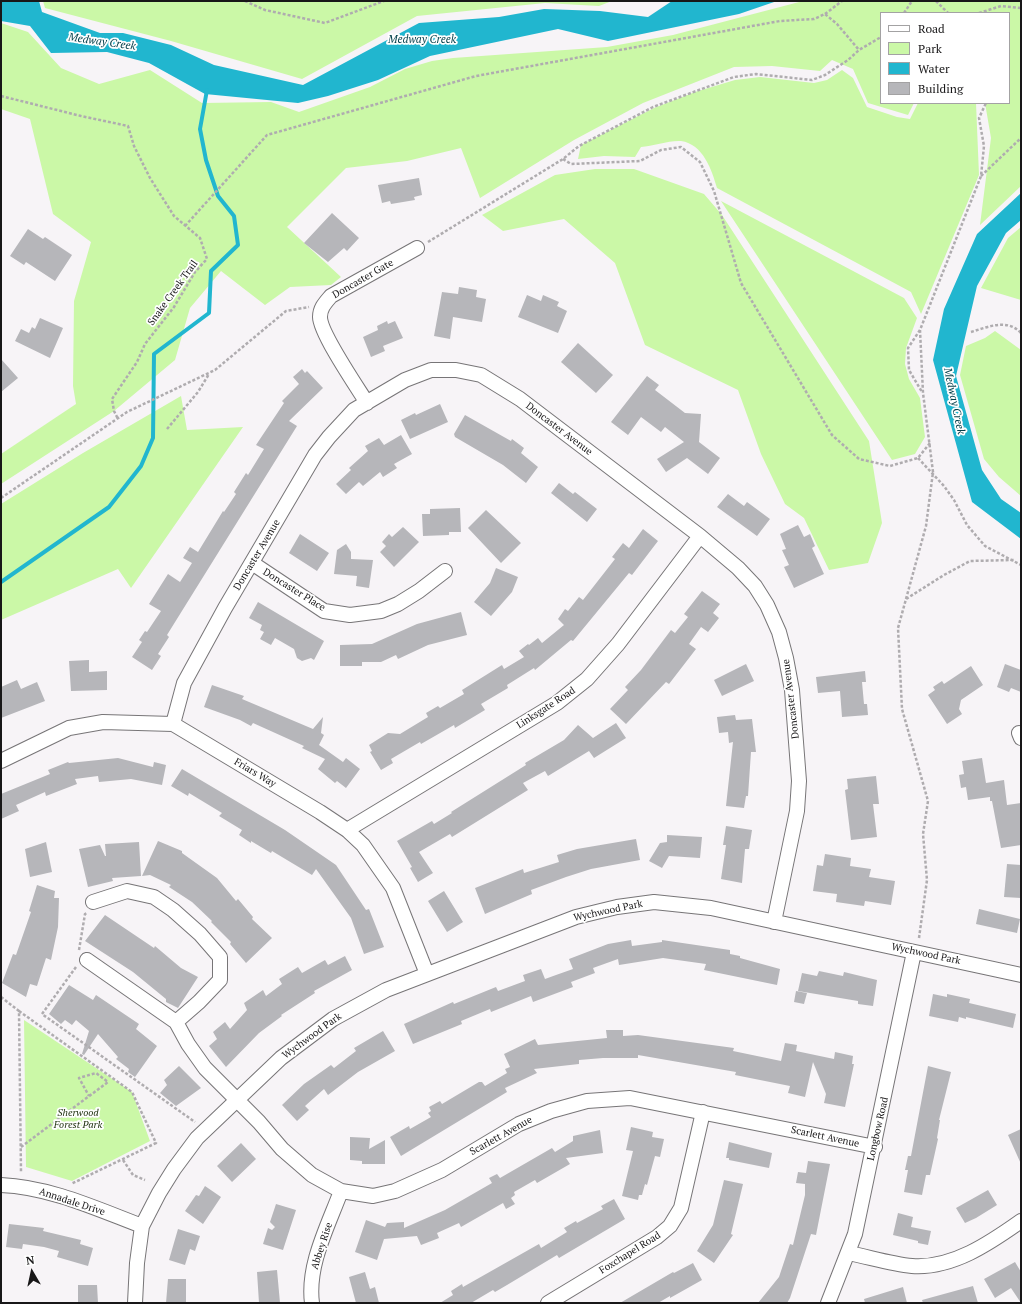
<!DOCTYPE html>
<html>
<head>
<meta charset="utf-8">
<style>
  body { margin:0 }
  #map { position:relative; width:1022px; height:1304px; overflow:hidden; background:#f7f4f7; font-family:"PT Serif",serif }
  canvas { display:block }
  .frame { position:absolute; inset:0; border:2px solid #181718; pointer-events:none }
  .legend { position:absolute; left:880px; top:12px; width:130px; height:92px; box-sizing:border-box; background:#fff; border:1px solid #a3a2a3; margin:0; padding:5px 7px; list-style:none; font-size:12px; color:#181718 }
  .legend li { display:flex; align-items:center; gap:8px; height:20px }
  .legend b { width:20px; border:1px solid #a3a2a3 }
  .north { position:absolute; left:12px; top:1252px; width:40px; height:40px; -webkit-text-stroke:3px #fff; paint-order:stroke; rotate:351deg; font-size:11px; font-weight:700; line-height:16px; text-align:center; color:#181718 }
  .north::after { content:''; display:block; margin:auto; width:14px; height:18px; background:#181718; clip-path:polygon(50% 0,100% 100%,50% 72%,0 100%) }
</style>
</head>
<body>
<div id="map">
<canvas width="1022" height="1304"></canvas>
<div class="frame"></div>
<ul class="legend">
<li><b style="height:5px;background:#fff"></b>Road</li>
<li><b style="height:11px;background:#cbf8a7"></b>Park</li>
<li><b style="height:11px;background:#21b6cf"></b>Water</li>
<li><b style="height:11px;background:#b6b6ba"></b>Building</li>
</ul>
<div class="north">N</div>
</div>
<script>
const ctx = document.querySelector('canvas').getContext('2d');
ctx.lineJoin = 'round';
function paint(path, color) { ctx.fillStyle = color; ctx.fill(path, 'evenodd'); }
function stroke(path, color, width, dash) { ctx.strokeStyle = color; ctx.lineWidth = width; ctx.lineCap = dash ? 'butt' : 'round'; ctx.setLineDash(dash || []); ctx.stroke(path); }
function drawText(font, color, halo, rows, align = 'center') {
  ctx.font = font + ' "PT Serif",serif'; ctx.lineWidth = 3.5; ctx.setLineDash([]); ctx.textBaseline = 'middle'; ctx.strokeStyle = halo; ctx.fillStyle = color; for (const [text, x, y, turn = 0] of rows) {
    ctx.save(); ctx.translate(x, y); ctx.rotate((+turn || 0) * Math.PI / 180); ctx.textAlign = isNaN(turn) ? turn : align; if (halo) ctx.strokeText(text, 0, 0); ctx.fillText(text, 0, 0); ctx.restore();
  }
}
const green = new Path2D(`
  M43 1H612L599 6 545 3 417 16 302 79 171 41 45 8Z
  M803 1H1021V186L980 225 991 138 985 103H1009V13H881V103H914L908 115 868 103 853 69 832 60 820 71 772 66 734 67 643 103 574 140 480 198 461 148 407 161 346 168 287 227 341 277 331 285 290 287 265 305 221 271 190 308 175 360 114 411 1 484V454L76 404 73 386 74 301 91 242 53 214 30 119 1 109V23L28 32 61 68 99 84 150 70 202 103 271 102 299 112 370 87 405 69 432 61 453 58 607 47 673 35Z
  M842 70 853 78 867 107 897 117 910 119 918 103H976L979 175 921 314 911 292 717 188C712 170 703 144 681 141 670 140 653 146 641 147L635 157 604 156 578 159 581 145 654 108 695 92 735 80 760 77 814 83 827 80Z
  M595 169H634L704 194 722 215 869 441 882 523 868 563 829 570 804 518 785 504 761 454 738 390 645 345 615 263 564 219 503 231 482 215 555 175Z
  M721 201 904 298 917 318 906 348 905 364 909 379 920 398 925 437 915 454 892 460Z
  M1021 227V300L981 288 1008 238Z
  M995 331 1021 350V496L999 477 984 459 960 375 966 346 985 338Z
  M181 396 187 430 243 427 131 588 118 569 1 620V504L83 453Z
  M24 1020 132 1092 150 1141 72 1181 26 1167Z`);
const water = new Path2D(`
  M1 1H39L42 12 100 33H123L171 45 214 65 303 85 419 23 499 17 544 9 600 11 648 17 672 1H777L739 14 608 41 558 29 430 56 378 80 328 96 298 103 205 94 149 63 107 52 51 53 30 26 1 21Z
  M1021 193V220L1006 233 977 286 956 376 982 470 1001 499 1021 513V539L972 502 933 360 944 309 977 234Z`);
const stream = new Path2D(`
  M1 582 109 507 141 466 153 438 154 354 209 313 211 271 238 245 234 216 218 196 206 160 200 129 207 90`);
const building = new Path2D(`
  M419 178 422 195 414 197 415 200 391 204 390 201 382 203 378 185Z
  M332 213 359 238 347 251 344 248 328 262 304 243Z
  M28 229 43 239 45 237 72 255 55 281 26 262 24 265 10 256Z
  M459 287 477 290 476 297 486 299 482 322 453 317 450 339 434 336 442 292 458 294Z
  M527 295 541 301 543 295 559 302 557 306 567 311 558 333 518 317Z
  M40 318 63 328 50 358 15 341 21 329 29 333 32 327 35 329Z
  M387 321 388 324 395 321 403 338 383 346 385 351 371 357 363 337 378 330 377 326Z
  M578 343 613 375 596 393 561 362Z
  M1 359 18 378 1 392Z
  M302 369 305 373 307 371 323 388 289 421 297 426 167 635 169 637 158 654 161 656 152 670 132 657 142 642 139 640 145 631 147 632 161 611 149 604 168 574 180 582 192 563 183 558 190 547 198 552 223 511 224 512 236 494 234 492 246 473 248 475 264 449 256 445 284 403 282 401 299 384 293 377Z
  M647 376 659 385 655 390 685 413 701 414 699 442 720 458 708 474 687 458 666 472 657 459 684 442 665 427 661 432 641 417 628 435 611 422Z
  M440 404 448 422 410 439 401 420 415 413 416 415Z
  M465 415 511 441 512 439 524 448 521 453 538 467 526 483 503 465 455 437 454 434Z
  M401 435 412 454 394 464 397 468 383 477 380 472 363 486 359 482 346 494 336 484 351 470 349 468 368 451 365 446 379 438 384 445Z
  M559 483 573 494 575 492 597 509 587 522 551 493Z
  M728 494 744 506 747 502 770 519 757 536 717 507Z
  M460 508 461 532H449V535L423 536 422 514H430V509Z
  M486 510 521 543 501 563 468 528Z
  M798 525 804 537 810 534 815 546 812 548 824 574 794 588 784 567 789 565 782 550 786 549 780 534Z
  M403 527 419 542 394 567 380 552 386 546 382 542 389 534 392 537Z
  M643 529 658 541 632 575 629 573 573 641 571 640 535 670 534 668 507 685 508 688 481 704 485 710 455 728 454 725 421 744 420 742 391 759 393 763 381 770 370 752 372 751 369 745 388 733 400 734 428 717 426 713 438 706 440 708 464 694 462 690 502 665 504 669 524 657 519 651 528 644 529 645 538 638 542 643 564 625 558 619 565 609 568 611 579 597 583 600 615 559 612 557 623 543 629 548Z
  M300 534 329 553 317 571 289 553Z
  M346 544 351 552V559L373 560 369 588 356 586 357 576 334 574 337 550Z
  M496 568 518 577 512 592 491 616 474 602 490 583Z
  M702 591 720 604 713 613 719 618 708 632 701 627 689 644 696 649 669 684 666 682 626 724 610 709 628 690 625 687 641 670 671 630 675 633 688 617 684 614Z
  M258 602 324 641 314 660 311 658 302 661 297 658 294 649 275 638 271 645 260 639 264 632 260 630 262 625 249 618Z
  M461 612 467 635 428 645 398 659 396 655 381 662H362V666H340V645L372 644 417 624Z
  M89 660V672L107 671V690L71 691 69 661Z
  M746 664 754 681 722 696 714 680Z
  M1005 664 1021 670V692L1011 688 1009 692 997 687Z
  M971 666 983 685 961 700 959 709 962 714 947 724 928 695 935 690 933 687 942 681 944 684Z
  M865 671 866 682H862L864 704H867L868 715 842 717 840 691 818 693 816 677Z
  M17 680 21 689 37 682 45 701 1 718V687Z
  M212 685 244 696 242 699 313 729 323 717 321 733 324 735 319 745 343 762 346 758 360 769 346 788 337 781 335 783 318 769 325 759 302 748 304 746 253 723 251 726 240 720 204 707Z
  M735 715 736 720 752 719 756 752H751L748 796H746L744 808 726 806 733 742 729 743 728 732 719 733 717 717Z
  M616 723 626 738 594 758 589 751 548 776 545 771 523 783 528 790 452 837 450 834 419 852 433 873 418 882 410 868 412 867 397 841 432 821 434 824 452 813 451 812 526 765 525 763 564 740 578 725 593 738Z
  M118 758 153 767 154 762 166 765 162 785 131 779 99 782 98 776 75 779 77 784 46 796 45 792 16 805 19 811 1 819V794L50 774 48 770 68 762 69 763Z
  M982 758 986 783 1004 780 1007 805 1021 803V845L1001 848 992 801H990V797L968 800 966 787 961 788 959 775 964 774 962 761Z
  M182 769 285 830 336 865 366 910 369 909 384 947 364 954 351 918 316 869 312 875 272 851 271 853 251 841V843L239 835 242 830 219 816 222 813 189 793 188 796 171 786Z
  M876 776 879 804H873L877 837 851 840 845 790 848 789 847 779Z
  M726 826 752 830 749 849H745L742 883 721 879 726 845H723Z
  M667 835 702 837 700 858 669 856 662 868 649 861 660 843 667 842Z
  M636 839 640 860 591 869 566 877 531 890 532 894 485 914 475 888 523 869 524 873 559 862 557 855 577 849Z
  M158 841 182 851V853L217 878 236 901 238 899 253 917 252 919 272 938 246 963 230 944 231 942 211 922 212 921 192 902 169 887 171 885 150 875 142 876Z
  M46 842 52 872 30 877 25 849Z
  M139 842 141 876 112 878 113 881 88 887 79 849 100 845 105 856H106L105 844Z
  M825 854 851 858 850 866 871 869 869 877 895 881 891 905 865 901 864 906 836 902 837 894 813 891 817 865 823 866Z
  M1007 864 1021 865V898L1004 897Z
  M37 885 55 891 54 898H59L58 927 51 960 46 958 37 986 30 984 26 997 2 983 13 954 16 955 31 912 29 911Z
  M444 891 463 922 447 932 428 901Z
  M979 909 1020 919 1017 933 976 924Z
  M105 915 154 948 155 946 181 968 198 977 178 1008 166 1002V999L133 972 85 941Z
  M631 940 632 946 662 942V940L730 950V954L740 956V958L780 969 777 985 704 970 706 964 663 958 619 965 618 959 593 968 595 973 571 982 573 987 533 1002 531 996 491 1012 490 1009 461 1021 462 1024 413 1044 404 1024 453 1002 454 1004 496 987 498 991 525 981 523 975 541 969 545 979 556 975 573 969 569 959 608 944Z
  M345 956 352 970 314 991 315 993 281 1015 282 1016 259 1033 226 1067 209 1046 217 1039 213 1032 225 1022 230 1029 247 1010 244 1003 263 990 266 996 282 984 279 979 298 967 302 973 325 960 328 965Z
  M819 971 843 976 844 972 877 980 873 1006 858 1004V1001L798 991 802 973 817 976Z
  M69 985 93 1000 96 995 139 1024 136 1029 157 1046 135 1077 128 1072 129 1069 116 1059 118 1057 98 1034 84 1055 82 1054 89 1031 76 1020 72 1025 65 1020 61 1024 49 1014Z
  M796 991 807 993 804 1004 794 1002Z
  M933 994 947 997V994L970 999 969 1003 1016 1014 1013 1028 966 1017V1019L959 1017 958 1022 929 1016Z
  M606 1030H623V1036L638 1035 734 1048 733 1051 781 1061 785 1043 797 1045 796 1051 834 1059 835 1052 853 1056 852 1064H854L845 1107 824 1103 826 1094 813 1062 805 1097 788 1093 790 1086 735 1075 736 1072 638 1055V1058H603L579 1060V1064L534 1069 537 1073 505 1088 507 1092 401 1156 390 1137 409 1126 410 1129 431 1117 428 1113 431 1111 429 1107 440 1101 442 1104 479 1082H482L485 1086 507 1073 505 1069 510 1067 504 1054 535 1039 538 1045 607 1038Z
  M383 1031 395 1051 358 1072 328 1095 324 1089 305 1106 309 1110 297 1121 282 1105 304 1084 331 1065 334 1068 356 1051 354 1048Z
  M179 1066 201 1088 176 1106 160 1093 167 1085 164 1080Z
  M928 1066 951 1072 939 1120H940L937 1138 938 1139 930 1175H926L922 1195 904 1192 908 1170H905L908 1156H911Z
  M631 1127 653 1132 652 1137 664 1139 660 1157 655 1156 647 1185 645 1184 642 1195H639L638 1200 622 1196 633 1151 626 1150Z
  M1021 1129V1164L1008 1135Z
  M600 1130 603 1153 566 1158 570 1164 537 1183 535 1180 514 1192 515 1195 511 1198 515 1204 506 1209 503 1203 461 1227 459 1223 437 1233 439 1238 421 1245 417 1236 384 1239 377 1260 355 1252 366 1220 385 1227 387 1223 404 1222V1228L445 1210 492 1183 489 1178 497 1174 500 1178 552 1148 555 1152 573 1141V1136Z
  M350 1137 370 1138 369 1149 385 1140V1164H362V1161L350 1160Z
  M729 1142 772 1153 769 1168 729 1160V1158H726Z
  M241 1143 256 1159 232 1182 217 1166Z
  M808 1161 830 1164 816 1235 811 1234 790 1298 787 1303H758L779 1277 790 1244 793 1245 805 1195V1184L796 1183 798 1172 806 1173Z
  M724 1180 743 1184 731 1234 733 1235 714 1263 697 1251 713 1225Z
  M205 1186 221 1197 203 1224 185 1211 196 1195 199 1196Z
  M988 1190 997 1205 976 1218 965 1223 956 1208Z
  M614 1199 625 1219 559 1258 557 1255 507 1285 495 1292 493 1290 471 1303H440L453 1295 451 1291 462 1284 463 1287 539 1244 541 1248 567 1232 564 1228 576 1221 577 1223 603 1209 601 1206Z
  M276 1204 296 1210 283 1250 263 1244 268 1228 272 1230 275 1227 270 1222Z
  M898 1213 913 1217 911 1227 931 1231 928 1245 918 1243V1241L893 1235Z
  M9 1224 44 1228 43 1231 81 1240 80 1244 93 1248 88 1266 57 1257 59 1251 44 1247 23 1244 22 1249 6 1247Z
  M178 1229 200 1236 195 1251 190 1249 185 1265 169 1260Z
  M1015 1262 1021 1272V1303L1011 1288 995 1298 984 1279Z
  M693 1263 702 1280 670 1298V1296L658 1303H620L673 1272 674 1273Z
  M277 1270 280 1303H259L257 1272Z
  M365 1272 370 1289 375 1287 379 1303H356L349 1277Z
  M168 1279H186V1303H166Z
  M78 1285H97L98 1303H78Z
  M973 1286 978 1303H923L922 1300Z
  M903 1287 907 1303H865L864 1299Z`);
const path = new Path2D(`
  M245 1 265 10 325 23 384 1
  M936 1 948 13
  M904 13 912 1
  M979 13 1001 6 1021 8
  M825 14 842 1
  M1 96 81 116 128 126 134 146 150 178 174 216 200 238 207 259 195 272 174 307 145 344 137 362 112 399 114 411 118 419
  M563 159 571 164 640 161 661 150 681 147 700 162 714 191 741 283 832 435 859 459 890 466 918 458 930 443
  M981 176 1021 138
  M185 226 267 135 476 76 780 21 814 19 825 14 837 24 859 50
  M428 242 563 159 579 146 653 107 734 77 756 74 812 80 825 75 848 60 859 50 881 37
  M920 330 908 348 909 370 922 392
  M971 332C988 327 1007 318 1021 333
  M167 429 198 392 209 374
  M918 458 944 486 954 500 967 525 985 546 1021 565
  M1 498 127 412 215 370 286 311 309 307
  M906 599 926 526 933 472 923 393 920 330 981 176 984 146 979 118 986 103
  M919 938 927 880 923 834 928 801 902 709 898 628 906 599 944 575 970 561 1014 560
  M79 950 85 914 87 913
  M76 967 42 1014 195 1122
  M1 997 19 1011 21 1172
  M19 1011 132 1092 156 1143 71 1184
  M21 1147 108 1082 96 1073 79 1078 89 1096
  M123 1160 133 1175 145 1180`);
const minor = new Path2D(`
  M367 403C357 387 320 333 320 317 320 308 325 303 331 296L417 248
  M252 563 324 611 350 615 381 611 398 604 419 591 445 571
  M173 724 184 683 225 608 315 455 329 437 354 410 405 380 431 370H456L481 375 520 399 700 536 738 568 755 586 767 605 779 632 786 658 792 690 799 781 797 811 774 922
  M1019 733 1021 738
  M1 761 69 728 103 722 173 724 320 812 347 830 363 845 393 888 427 974
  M347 830 557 703 587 679 618 644 700 536
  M93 902 127 891 154 897 173 910 200 934 220 957V980L199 1002 176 1022 188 1044 205 1068 259 1122 282 1149 312 1175 341 1191 373 1196 395 1191 442 1170 519 1124 551 1111 587 1101 630 1098 875 1147
  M87 960 176 1022
  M1 1185C50 1187 97 1209 142 1226
  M848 1253C869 1257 891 1264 912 1266 952 1269 990 1243 1021 1221
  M135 1303 137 1263 142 1226 159 1193 174 1169 197 1138 281 1058 333 1019 386 990 576 917 617 907 654 902 711 908 1021 975
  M312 1303C307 1265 328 1226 341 1191
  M548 1303 657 1237 670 1226 681 1208 703 1112
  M828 1303 855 1234 914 952`);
const streetNames = [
  ["Doncaster Gate",363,279,-30],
  ["Snake Creek Trail",173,293,-54],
  ["Doncaster Avenue",559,429,37],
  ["Doncaster Avenue",257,555,-59],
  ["Doncaster Place",294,590,32],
  ["Doncaster Avenue",791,699,-97],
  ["Linksgate Road",546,708,-33],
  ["Friars Way",255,773,31],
  ["Wychwood Park",608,911,-12],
  ["Wychwood Park",926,954,12],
  ["Wychwood Park",312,1036,-36],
  ["Longbow Road",878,1129,-77],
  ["Scarlett Avenue",501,1136,-29],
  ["Scarlett Avenue",825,1137,12],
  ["Annadale Drive",72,1202,18],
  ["Abbey Rise",322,1246,-72],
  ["Foxchapel Road",630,1253,-32]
];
const parkNames = [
  ["Sherwood",78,1113],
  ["Forest Park",78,1125]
];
const waterNames = [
  ["Medway Creek",422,40],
  ["Medway Creek",102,42,8],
  ["Medway Creek",954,401,78]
];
paint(green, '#cbf8a7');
paint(water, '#21b6cf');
stroke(stream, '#21b6cf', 4);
paint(building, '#b6b6ba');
stroke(minor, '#777577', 16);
stroke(path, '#afacaf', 2.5, [3, 2]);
stroke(minor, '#fff', 14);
drawText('10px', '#181718', '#fff', streetNames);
drawText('italic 10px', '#243614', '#fff', parkNames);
drawText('italic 11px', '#003e49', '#fff', waterNames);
</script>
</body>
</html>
